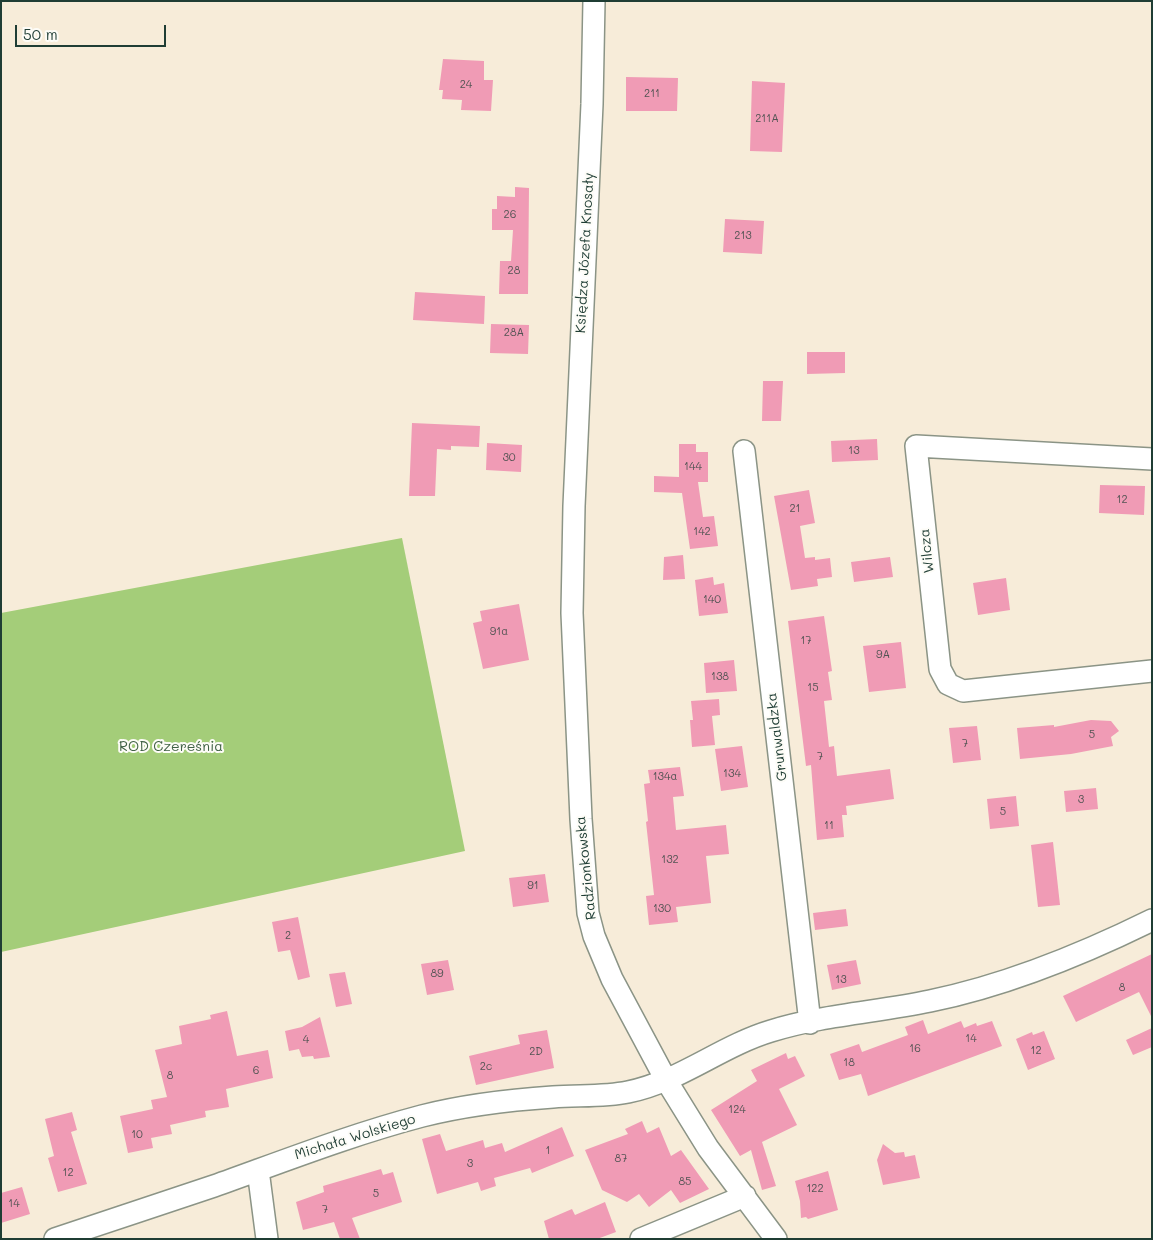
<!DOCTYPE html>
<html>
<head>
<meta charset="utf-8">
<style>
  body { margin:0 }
  #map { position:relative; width:1153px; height:1240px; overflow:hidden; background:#f7ecd9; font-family:Mali,sans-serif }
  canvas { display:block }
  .frame { position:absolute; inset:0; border:2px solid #1f3d34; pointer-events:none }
  .scale { position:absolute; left:15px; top:25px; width:151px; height:22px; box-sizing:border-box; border:2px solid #1f3d34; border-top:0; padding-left:6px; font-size:15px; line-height:18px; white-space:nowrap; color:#1f3d34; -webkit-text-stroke:4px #fdfcf7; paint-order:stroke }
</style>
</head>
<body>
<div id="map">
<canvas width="1153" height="1240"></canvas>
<div class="frame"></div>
<div class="scale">50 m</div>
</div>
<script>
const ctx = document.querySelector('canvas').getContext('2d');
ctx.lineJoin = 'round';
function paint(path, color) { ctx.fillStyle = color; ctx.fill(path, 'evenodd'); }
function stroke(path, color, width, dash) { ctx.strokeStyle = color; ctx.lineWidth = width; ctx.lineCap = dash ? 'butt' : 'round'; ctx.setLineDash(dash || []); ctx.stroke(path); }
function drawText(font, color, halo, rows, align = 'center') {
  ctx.font = font + ' Mali,sans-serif'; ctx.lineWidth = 4; ctx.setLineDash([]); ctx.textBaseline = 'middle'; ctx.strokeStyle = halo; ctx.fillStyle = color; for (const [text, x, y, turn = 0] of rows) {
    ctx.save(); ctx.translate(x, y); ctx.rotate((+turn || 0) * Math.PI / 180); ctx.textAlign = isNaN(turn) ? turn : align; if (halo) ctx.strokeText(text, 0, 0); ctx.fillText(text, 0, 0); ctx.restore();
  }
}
const green = new Path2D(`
  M402 538 465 851 1 952V613Z`);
const building = new Path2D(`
  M443 59 484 61V80H493L491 111 461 110 462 100 442 99 443 90H439Z
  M626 77 678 78 677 111H626Z
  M752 81 785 83 782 152 750 151Z
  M515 187 529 188 528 294H499L500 261H511L513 230H492V209H497V196L515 197Z
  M725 219 764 221 762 254 723 252Z
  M415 292 485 296 484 324 413 320Z
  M491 324 529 325 528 354 490 353Z
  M807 352H845V373L807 374Z
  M763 381H783L781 421H762Z
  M412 423 480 426 479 447 451 446V450L437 449 435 496H409Z
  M877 439 878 460 832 462 831 441Z
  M487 443 522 445 521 472 486 470Z
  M679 444H696V452H708V482H698L703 517 714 516 718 546 690 549 682 493 654 492V476L679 477Z
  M1100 485 1145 486 1144 515 1099 513Z
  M809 490 815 523 800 526 805 558 815 557V560L830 558 832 577 817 579 818 586 791 590 774 496Z
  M683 555 685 579 663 580 664 557Z
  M890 557 893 577 854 582 851 562Z
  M713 577 714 585 724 583 728 613 699 616 695 580Z
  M1006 578 1010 610 978 615 973 583Z
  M519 604 529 660 483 669 473 623 482 621 480 611Z
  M824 616 832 671 828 672 832 700 824 701 829 747 834 746 837 776 890 769 894 799 846 806 847 815H842L844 837 817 840 811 765 806 766 788 621Z
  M901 642 906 688 869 692 863 646Z
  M734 660 737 691 706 693 704 663Z
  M719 699 720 715 712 716 715 745 692 747 690 720H693L691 701Z
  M1091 720 1111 721 1119 731 1111 737 1113 746 1071 754 1020 759 1017 728 1054 725V727Z
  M977 726 981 760 953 763 949 728Z
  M742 746 748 787 721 791 715 749Z
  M680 767 684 796 673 797 676 830 726 825 729 854 706 856 711 903 676 907 678 922 649 925 646 896 654 895 646 822 648 821 644 784 650 783 648 770Z
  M1096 788 1098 809 1066 812 1064 791Z
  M1016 796 1019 826 990 829 987 799Z
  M1053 842 1060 905 1038 907 1031 845Z
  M545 874 549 902 513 907 509 878Z
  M846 909 848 926 815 930 813 913Z
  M298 917 310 977 298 980 290 950 278 952 272 922Z
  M1152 954V1018L1139 992 1076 1022 1063 996Z
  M448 960 454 990 427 995 421 964Z
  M856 960 861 984 832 990 827 965Z
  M345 972 352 1004 336 1007 329 974Z
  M227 1011 237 1056 268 1050 273 1078 226 1089 229 1107 205 1111 206 1117 170 1125 172 1134 151 1138 153 1148 128 1153 120 1116 153 1109 151 1100 167 1097 155 1050 182 1044 179 1026 211 1019 210 1015Z
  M320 1017 330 1057 314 1059 313 1056 302 1057 299 1049 289 1051 285 1031 302 1027Z
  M923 1020 928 1034 961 1021 964 1028 976 1023 977 1026 992 1021 1002 1046 868 1096 861 1074 839 1080 830 1054 859 1044 862 1052 908 1035 905 1027Z
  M1152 1028V1047L1133 1055 1126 1040Z
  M547 1030 554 1068 476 1085 469 1056 520 1044 518 1035Z
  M1044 1031 1055 1059 1028 1070 1016 1039 1032 1032 1033 1035Z
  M786 1053 788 1059 795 1056 805 1076 779 1089 797 1125 762 1142 776 1186 762 1190 751 1150 740 1156 711 1110 757 1081 751 1070Z
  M72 1112 77 1130 71 1132 87 1184 58 1192 48 1158 54 1156 45 1119Z
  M642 1121 647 1133 659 1127 671 1156 681 1150 709 1189 680 1203 671 1190 649 1207 639 1194 627 1202 602 1190 585 1150 628 1134 625 1129Z
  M562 1127 574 1156 532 1173 530 1168 494 1178 496 1186 481 1191 478 1182 437 1194 422 1139 440 1134 446 1151 483 1140 485 1148 502 1143 505 1152Z
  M883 1144 895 1153 904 1152 905 1157 915 1155 920 1178 883 1185 877 1160Z
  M381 1169 383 1175 393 1172 402 1202 352 1218 360 1239H340L334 1222 303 1230 296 1202 324 1192 323 1186Z
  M828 1171 838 1210 808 1219 806 1217 801 1218 800 1201 795 1181Z
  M22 1187 30 1214 1 1223V1193Z
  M605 1202 616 1232 597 1239H549L544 1221 572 1209 575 1215Z`);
const minor = new Path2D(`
  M594 1 592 104 574 506 572 613 581 819 588 913 594 936 612 979 666 1080 708 1148 776 1239
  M744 451 810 1023
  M1152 459 916 446 940 669 948 684 963 691 1152 671
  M258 1170 267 1239
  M55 1239C108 1221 161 1204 214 1186 284 1161 350 1135 422 1116 465 1105 509 1100 553 1097 577 1095 604 1097 628 1092 679 1082 721 1046 771 1031 822 1015 878 1012 930 1001 1008 985 1081 955 1152 920
  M641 1239 745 1196`);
const numberNames = [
  ["24",466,85],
  ["211",652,94],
  ["211A",767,119],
  ["26",510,215],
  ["213",743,236],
  ["28",514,271],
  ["28A",514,333],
  ["13",854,451],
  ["30",509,458],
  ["144",693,467],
  ["12",1122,500],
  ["21",795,509],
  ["142",702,532],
  ["140",712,600],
  ["91a",499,632],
  ["17",806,641],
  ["9A",883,655],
  ["138",720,677],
  ["15",813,688],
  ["5",1092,735],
  ["7",965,744],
  ["7",820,757],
  ["134",732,774],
  ["134a",665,777],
  ["3",1081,800],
  ["5",1003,812],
  ["11",829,826],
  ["132",670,860],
  ["91",533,886],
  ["130",662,909],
  ["2",288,936],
  ["89",437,974],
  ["13",841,980],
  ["8",1122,988],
  ["14",971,1039],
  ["4",306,1040],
  ["16",915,1049],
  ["12",1036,1051],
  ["2D",536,1052],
  ["18",849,1063],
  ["2c",486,1067],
  ["6",256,1071],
  ["8",170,1076],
  ["124",737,1110],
  ["10",137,1135],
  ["1",548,1151],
  ["87",621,1159],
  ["3",470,1164],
  ["12",68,1173],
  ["85",685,1182],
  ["122",815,1189],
  ["5",376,1194],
  ["14",14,1204],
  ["7",325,1210]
];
const streetNames = [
  ["Księdza Józefa Knosały",585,253,-87],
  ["Wilcza",927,551,-96],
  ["Grunwaldzka",777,737,-97],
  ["Radzionkowska",586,868,-96],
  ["Michała Wolskiego",355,1137,-17]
];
const parkNames = [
  ["ROD Czereśnia",171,747]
];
paint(green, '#a4cd79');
paint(building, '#f09bb5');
stroke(minor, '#8b9486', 24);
stroke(minor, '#fff', 21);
drawText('11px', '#535454', null, numberNames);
drawText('14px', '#1f3d34', '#fdfcf7', streetNames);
drawText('14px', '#406145', '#fdfcf7', parkNames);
</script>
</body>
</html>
